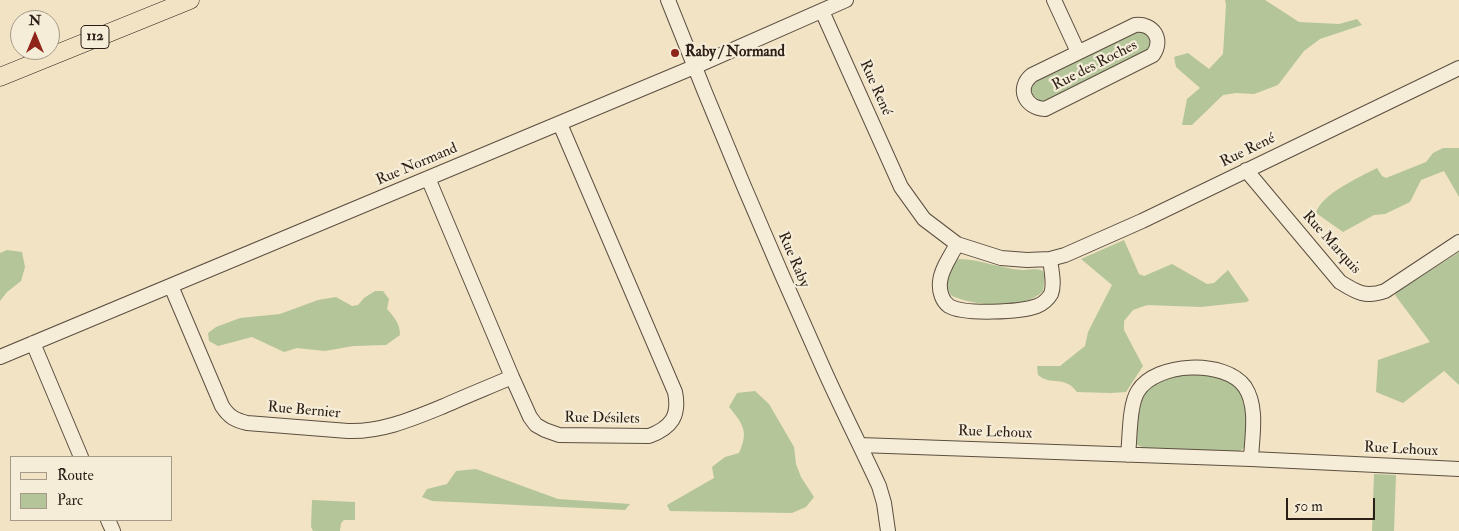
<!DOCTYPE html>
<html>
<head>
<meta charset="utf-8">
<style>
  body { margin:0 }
  #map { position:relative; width:1459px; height:531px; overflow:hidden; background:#f1e3c3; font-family:"IM FELL Double Pica",serif }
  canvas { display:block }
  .legend { position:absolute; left:10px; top:456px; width:162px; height:65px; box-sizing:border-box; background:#f6edd8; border:1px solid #a59a8a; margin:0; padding:6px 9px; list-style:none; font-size:15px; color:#2b1e16 }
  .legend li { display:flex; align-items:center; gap:10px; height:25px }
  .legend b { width:25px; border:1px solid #a59a8a }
  .north { position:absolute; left:10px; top:10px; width:50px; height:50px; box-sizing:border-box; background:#f6edd8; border:1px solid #a59a8a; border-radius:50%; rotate:0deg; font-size:14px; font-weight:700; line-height:20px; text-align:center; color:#2b1e16 }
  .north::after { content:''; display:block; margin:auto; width:18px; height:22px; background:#8f2418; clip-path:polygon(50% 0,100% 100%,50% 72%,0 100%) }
  .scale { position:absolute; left:1286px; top:498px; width:89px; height:22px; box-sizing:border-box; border:2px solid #2b1e16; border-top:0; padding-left:6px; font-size:15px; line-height:18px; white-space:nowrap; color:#2b1e16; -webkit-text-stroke:4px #f6edd8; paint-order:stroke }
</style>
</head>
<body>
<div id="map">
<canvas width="1459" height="531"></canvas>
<ul class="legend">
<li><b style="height:6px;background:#f1e3c3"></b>Route</li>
<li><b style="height:14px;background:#b4c599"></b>Parc</li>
</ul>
<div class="north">N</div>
<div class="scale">50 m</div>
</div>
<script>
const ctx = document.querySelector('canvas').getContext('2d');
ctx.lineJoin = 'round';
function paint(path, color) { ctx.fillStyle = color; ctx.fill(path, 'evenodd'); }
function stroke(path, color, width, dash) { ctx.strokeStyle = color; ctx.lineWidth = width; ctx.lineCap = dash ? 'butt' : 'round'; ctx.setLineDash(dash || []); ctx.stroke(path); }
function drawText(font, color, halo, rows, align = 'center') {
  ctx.font = font + ' "IM FELL Double Pica",serif'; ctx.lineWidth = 4.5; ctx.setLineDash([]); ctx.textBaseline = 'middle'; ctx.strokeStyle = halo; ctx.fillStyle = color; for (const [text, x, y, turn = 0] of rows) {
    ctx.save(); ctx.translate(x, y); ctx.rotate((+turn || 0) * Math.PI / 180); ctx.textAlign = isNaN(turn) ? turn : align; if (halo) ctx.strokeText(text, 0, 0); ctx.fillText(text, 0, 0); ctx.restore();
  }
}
const green = new Path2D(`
  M1225 0H1265L1299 22 1339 24 1357 19 1362 25 1320 39 1304 51 1278 85 1254 94 1236 93 1223 95 1192 125H1182L1187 99 1200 88 1176 67 1174 57 1188 53 1209 69 1223 54 1226 5Z
  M1144 31C1151 36 1153 42 1149 50L1043 102 1036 101 1029 90 1030 84 1037 80 1137 32Z
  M1443 148H1459V197L1444 171 1421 180 1410 202 1385 214 1374 215 1343 232 1316 213C1321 194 1360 177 1377 168L1382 176 1386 178 1426 162 1433 153Z
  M1124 240 1139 274 1144 276 1172 264 1207 284 1214 283 1228 270 1249 300 1247 302 1201 307 1147 305 1133 310 1124 321V330L1143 366 1126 392 1111 393 1077 392C1065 375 1051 386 1038 375L1037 366H1060L1085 346 1088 332 1112 285 1081 259Z
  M7 250 22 252 25 267 21 281 7 292 0 301V253Z
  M1459 252V385L1444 371 1403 403 1376 392 1378 360 1430 342 1395 295 1397 292Z
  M959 259C980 259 1001 269 1023 270 1030 270 1036 268 1043 271L1045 276 1043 291C1024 311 975 306 952 296 942 285 949 267 959 259Z
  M375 291H383L389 299 387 309C395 318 400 324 400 335L386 345 353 346 325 351 297 348 284 352 252 337 218 346 209 341 208 333 216 327 240 318 280 314 318 300 336 297 352 306 358 305 364 298Z
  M1181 374 1220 376 1232 381 1242 391 1246 404 1247 441 1244 448 1238 452 1145 448 1137 445C1131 430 1137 393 1152 383 1159 378 1173 376 1181 374Z
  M755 391 769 404 794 447 796 464 801 477 814 497 806 507 792 513 670 511 667 505 714 478 712 467 725 457 739 453C749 431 743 424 729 407L737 393Z
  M476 469 558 499 630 504 625 510 432 501 422 497 427 489 447 484 456 471Z
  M1374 474 1396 475 1394 531H1372Z
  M312 500 355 502V520H344L341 523 340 531H313L311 527Z`);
const minor = new Path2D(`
  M668 0C716 122 767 243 821 363 839 404 860 445 879 486L884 503 888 531
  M1054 0 1078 52
  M822 11 901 187 924 219 957 244 1001 258 1027 260 1050 259 1065 255 1142 221 1459 68
  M1135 25C1153 23 1164 39 1153 55L1045 109C1025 108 1016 88 1032 75Z
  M1246 170 1340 282C1356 292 1365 298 1385 291L1459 242
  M428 178 512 377 530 417 536 425 545 430 559 435 649 436C671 428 680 416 675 392L560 124
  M957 244C951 256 941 269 940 282 939 291 942 301 949 306 964 315 1021 312 1037 306 1042 304 1048 299 1051 294 1055 284 1051 269 1050 259
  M171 286 222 406C229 417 235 420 247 423L348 431C382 432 412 419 444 406 466 396 489 387 512 377
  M33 343 81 457
  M0 357 694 67 846 0
  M860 445 1251 459 1459 469
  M1128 455C1130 438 1129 405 1138 391 1156 362 1225 359 1245 387 1258 407 1252 436 1251 459
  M108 520 113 531`);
const major = new Path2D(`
  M0 77 190 0`);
const markers = [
  [675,53,5,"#8f2418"]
];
const shields = [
  [95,37,28]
];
const shieldNames = [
  ["112",95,37]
];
const poiNames = [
  ["Raby / Normand",685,53]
];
const streetNames = [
  ["Rue des Roches",1095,66,-27],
  ["Rue René",875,88,66],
  ["Rue René",1248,151,-26],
  ["Rue Normand",417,165,-23],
  ["Rue Marquis",1331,243,48],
  ["Rue Raby",793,260,67],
  ["Rue Bernier",304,411,5],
  ["Rue Désilets",602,419,1],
  ["Rue Lehoux",995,433,2],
  ["Rue Lehoux",1401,450,3]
];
paint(green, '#b4c599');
stroke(minor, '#5c4f41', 16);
stroke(major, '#2b1e16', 19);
stroke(minor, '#f6edd8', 14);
stroke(major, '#f1e3c3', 18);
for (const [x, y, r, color] of markers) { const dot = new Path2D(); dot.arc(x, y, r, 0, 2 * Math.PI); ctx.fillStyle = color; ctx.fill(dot); stroke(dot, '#f6edd8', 2); }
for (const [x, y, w] of shields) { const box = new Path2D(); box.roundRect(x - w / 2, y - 11.5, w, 23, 4); ctx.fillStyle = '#f6edd8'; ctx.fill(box); stroke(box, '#2b1e16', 1); }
drawText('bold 14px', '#2b1e16', null, shieldNames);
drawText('bold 15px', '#2b1e16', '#f6edd8', poiNames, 'left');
drawText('15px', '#2b1e16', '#f6edd8', streetNames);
</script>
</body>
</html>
